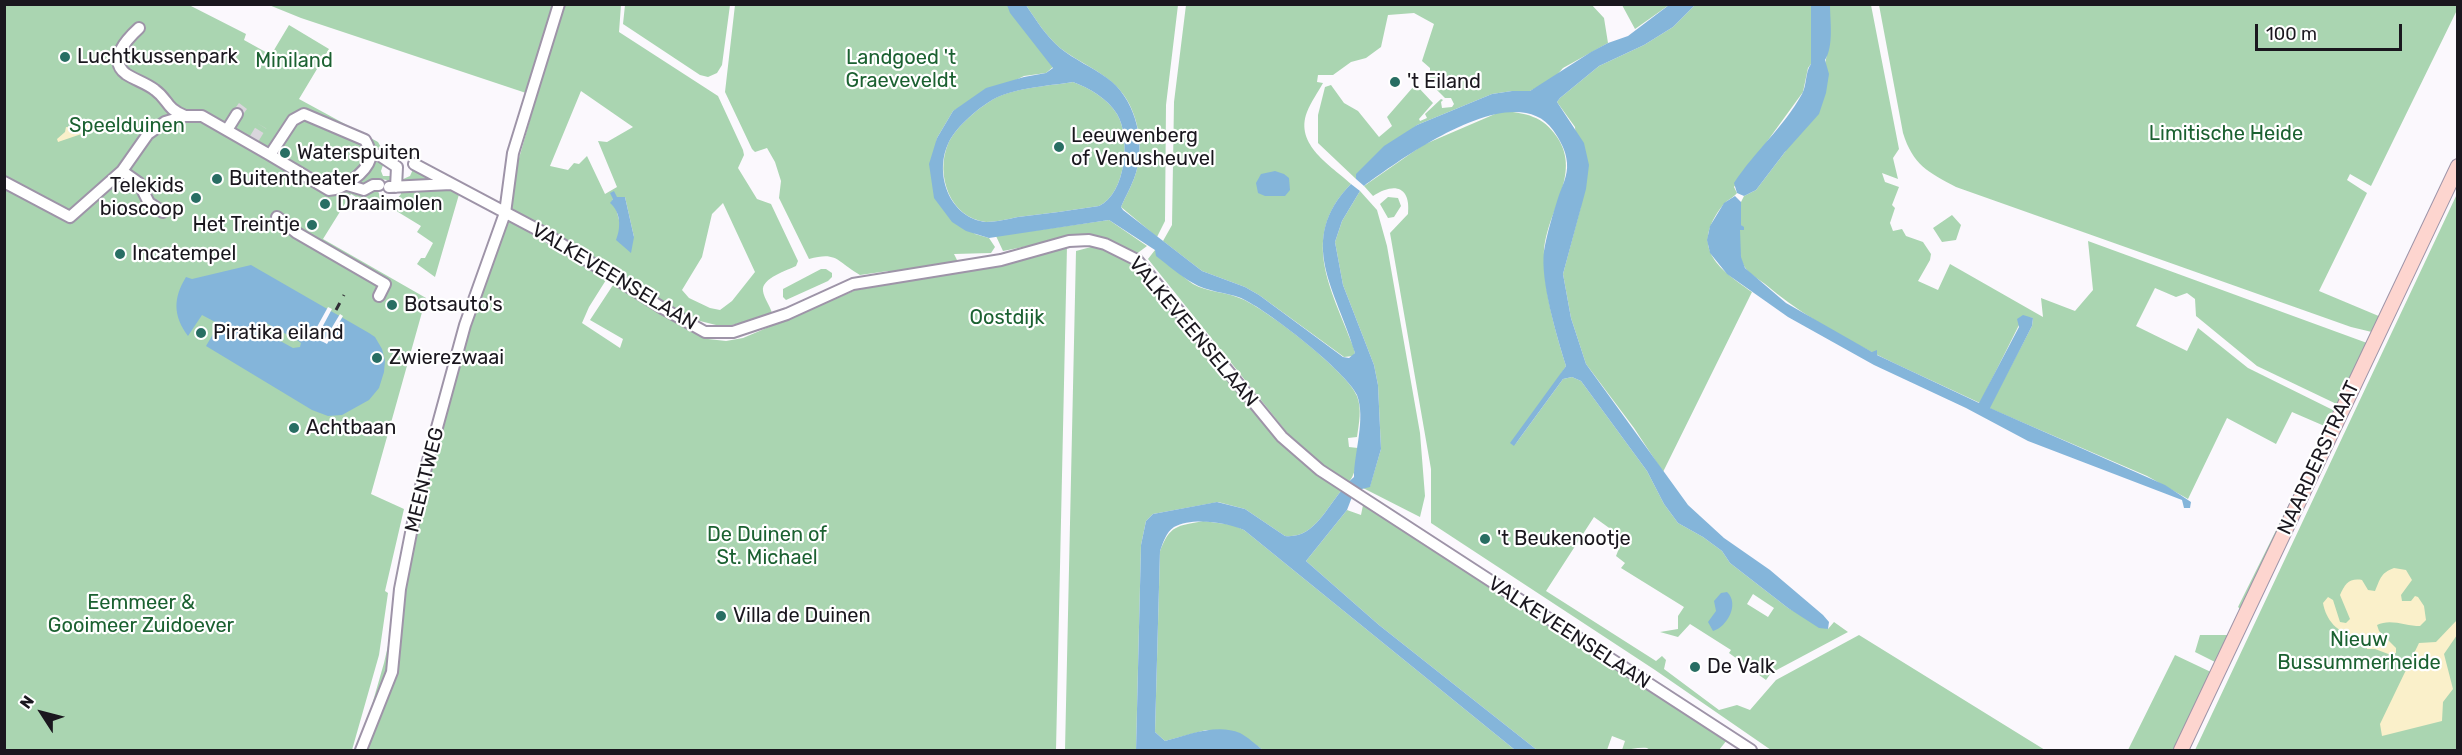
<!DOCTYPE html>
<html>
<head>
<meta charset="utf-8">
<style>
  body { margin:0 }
  #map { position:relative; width:2462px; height:755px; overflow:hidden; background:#fbf8fd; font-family:Rubik,sans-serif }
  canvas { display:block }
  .frame { position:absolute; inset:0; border:6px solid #1a171e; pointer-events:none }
  .north { position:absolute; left:12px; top:683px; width:60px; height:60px; -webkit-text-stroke:4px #fff; paint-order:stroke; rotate:306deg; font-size:16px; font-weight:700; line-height:24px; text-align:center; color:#1a171e }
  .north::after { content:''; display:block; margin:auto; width:21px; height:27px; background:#1a171e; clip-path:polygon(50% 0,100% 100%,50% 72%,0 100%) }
  .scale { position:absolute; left:2255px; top:24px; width:147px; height:27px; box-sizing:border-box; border:3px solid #1a171e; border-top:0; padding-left:8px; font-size:18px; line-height:21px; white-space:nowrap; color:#1a171e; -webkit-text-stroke:4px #fff; paint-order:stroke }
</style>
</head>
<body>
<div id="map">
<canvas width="2462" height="755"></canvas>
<div class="frame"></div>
<div class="north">N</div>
<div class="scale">100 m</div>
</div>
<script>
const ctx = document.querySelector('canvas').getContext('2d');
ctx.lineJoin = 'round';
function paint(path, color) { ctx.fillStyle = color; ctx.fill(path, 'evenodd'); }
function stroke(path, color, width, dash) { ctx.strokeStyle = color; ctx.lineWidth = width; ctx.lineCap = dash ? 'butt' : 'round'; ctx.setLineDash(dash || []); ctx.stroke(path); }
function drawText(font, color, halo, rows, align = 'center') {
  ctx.font = font + ' Rubik,sans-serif'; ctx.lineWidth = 4.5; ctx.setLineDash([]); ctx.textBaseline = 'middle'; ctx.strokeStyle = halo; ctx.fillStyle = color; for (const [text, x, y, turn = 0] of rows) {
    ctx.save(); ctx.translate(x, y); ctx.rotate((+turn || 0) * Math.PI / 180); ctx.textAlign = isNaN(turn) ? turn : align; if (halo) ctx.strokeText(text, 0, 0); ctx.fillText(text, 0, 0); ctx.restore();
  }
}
const green = new Path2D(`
  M1591 4 1604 18 1608 43 1563 68 1554 78 1530 91H1512L1492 94 1417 125 1357 174 1356 179 1318 143V115L1325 87 1331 85 1344 103 1358 111 1379 137 1392 126 1387 117 1414 86H1417L1433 103 1419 119 1420 121 1427 118 1425 114 1441 99 1443 100 1441 102 1442 108 1452 107 1454 104 1451 98H1445L1430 83V68L1422 61 1434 24 1414 13 1388 15 1381 47 1366 58 1351 62 1333 75H1318L1317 82 1323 83C1318 92 1311 102 1307 112 1294 145 1332 166 1351 184 1299 237 1331 288 1353 346L1355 353 1353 356 1344 357 1259 295 1245 287 1202 271 1163 241 1172 225 1174 102 1186 5Z
  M4 5H189L246 34 244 40 271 55 289 25 329 49 299 99 378 142 386 156 381 171 383 176H391L393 183 389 184 387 180 380 179 378 191 382 202 370 205 351 194 323 239 426 298 371 494 404 509 385 591 388 593 379 655 352 750H5Z
  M269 5H553L539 59 526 93 301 18Z
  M563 5H621L619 32 718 96 743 150 744 155 738 168 757 199 771 204 798 261 796 266C788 270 761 278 763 291 764 298 770 306 772 313L768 316 724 327 700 321 670 306 608 267 505 207ZM581 91 633 127 607 142 598 141 617 187 605 194 587 156 579 164 574 163 568 170 550 166ZM625 197 634 237 621 228 616 208 611 203 613 199ZM723 203 755 272 732 301 720 310 710 308 689 298 682 290 702 257 712 214Z
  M625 5H730L722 65 717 73 708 77 700 75 623 24Z
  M735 5H1011L1053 67 1046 73 1024 76 953 111 937 138 932 181 975 234 989 238 995 247 991 253 954 254 962 270 1067 246 1056 750H359L384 663 431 459 470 315 504 217 606 280 589 307 582 323 620 348 623 339 590 320 613 285 693 332 708 339 726 341 743 338 856 290 899 283 888 271 860 275C837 262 838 251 809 259L779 198 781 181 775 162 767 148 755 152 752 149 725 92Z
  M1026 5H1178L1166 105 1165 221 1157 237 1121 207C1126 195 1134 182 1137 169 1144 143 1137 107 1117 87 1102 71 1078 62 1060 48 1046 36 1036 20 1026 5Z
  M1622 5H1669L1635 29Z
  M1695 5H1811V64L1808 68 1803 92 1734 187 1737 193C1733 198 1727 200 1723 205 1690 247 1716 267 1752 292L1663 472 1634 428 1586 364 1571 318 1563 274 1581 206 1575 127 1557 102 1560 98 1599 66 1644 45 1673 27Z
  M1830 5H1871L1899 149 1893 158 1898 179 1882 173 1885 182 1899 187 1892 205 1895 208 1890 223 1893 231 1902 229 1906 236 1923 242 1931 254 1930 260 1918 281 1938 290 1950 264 2043 317 2041 298 2075 311 2093 290 2088 241 2378 347 2347 409 2257 366 2196 316 2195 299 2187 293 2176 297 2155 288 2136 326 2187 351 2198 328 2248 368 2343 415 2336 431 2292 412 2276 444 2227 418 2188 499 2147 476 1989 408 2032 326 2033 318 2023 317 1980 403C1906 368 1828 337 1765 284 1758 279 1748 273 1744 266 1738 256 1740 242 1740 230H1743L1741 225V202L1744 196 1756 190 1785 152 1825 64 1830 39Z
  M1879 5H2457V10L2371 186 2350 174 2347 180 2367 193 2319 291 2381 317 2376 333 2351 327 1956 187C1928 172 1913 165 1903 133Z
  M1073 82C1089 88 1107 98 1117 114 1131 137 1126 194 1099 206 1072 210 1045 214 1018 217 1008 219 996 222 986 222 950 218 935 175 948 144 955 128 975 111 989 102 1008 88 1049 86 1073 82Z
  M1502 111C1526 113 1543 116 1557 137 1583 175 1544 214 1544 255 1544 292 1555 331 1566 366L1514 446 1563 379 1572 377 1581 381 1647 471 1664 504 1678 523 1703 537 1722 551 1730 563 1788 608 1828 629 1834 622 1848 632 1771 673 1766 680 1729 653 1731 650 1690 624 1678 637 1660 632 1678 629V616L1684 607 1621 568 1625 563 1616 556 1623 538 1594 517 1546 591 1656 661 1662 656 1666 660 1664 669 1719 710 1737 705 1750 710 1776 680 1859 635 2045 750H1771L1655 670 1431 523V469L1390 233 1408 214C1411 186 1394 182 1373 196L1364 186 1423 145ZM1753 594 1774 608 1768 617 1747 604Z
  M414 167 460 191 435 277 417 264 421 258H425L433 243 417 232 421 226 398 212 386 201 397 199 401 194V180L410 176Z
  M1360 191 1377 210 1387 246 1420 433 1425 496 1420 517 1363 488 1370 486 1381 449 1378 385 1374 365 1343 285 1335 242 1342 221Z
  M2457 194V750H2195Z
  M1388 197 1398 198 1401 206 1394 217 1388 218 1380 204Z
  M1952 215 1961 225 1956 240 1942 242 1933 228Z
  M1109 220 1147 246 1135 255 1114 244 1058 240 1003 251 996 236Z
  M1091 247C1113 248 1130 260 1145 275L1287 448 1301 461 1342 490C1326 508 1314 539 1285 536L1245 509 1218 502 1153 514 1146 521 1141 545 1136 750H1065L1076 251Z
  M1155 250C1167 261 1180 275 1193 284 1207 292 1227 292 1242 299 1266 309 1348 372 1357 396 1362 409 1359 423 1357 437L1348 438 1349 447 1358 448C1357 461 1356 479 1344 486L1289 435 1148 259Z
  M821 269H826L832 273V277L828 281 786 300 783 297V289Z
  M2300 482H2309L2245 613 2238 607Z
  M1363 505 1504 594 1727 740 1719 750H1650L1647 748C1638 747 1631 750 1622 750L1625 741 1612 736 1607 750H1537L1379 625 1306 561 1347 510 1361 515Z
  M1203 521 1233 525 1244 530 1515 750H1263L1240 734 1206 730 1165 741 1155 732 1160 551C1170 525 1177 526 1203 521Z
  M2200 635H2235L2219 664 2195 652Z
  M2175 655 2213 673 2176 750H2128Z`);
const sand = new Path2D(`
  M95 121 97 123 96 129 58 142 57 139 65 132 66 127 75 128Z
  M2394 568 2406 570 2412 580 2401 595 2402 601H2411L2415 596 2418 597 2424 606 2426 620 2420 626C2406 626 2390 618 2377 625L2379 631 2396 648V653L2391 655 2375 649H2367L2365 638 2360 634C2340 637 2326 621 2323 603L2328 597 2333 600 2340 622 2346 623 2350 619 2340 595C2345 584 2349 578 2362 580L2368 590 2375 591C2380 580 2380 573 2394 568Z
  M2457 620V635L2444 654 2453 689 2443 702 2442 721 2382 736 2380 724 2419 643 2436 642Z`);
const water = new Path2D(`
  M1007 5H1026C1036 20 1046 36 1060 48 1075 60 1092 67 1107 78 1134 97 1145 138 1137 169 1134 182 1126 195 1121 207L1123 210 1202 271 1245 287 1259 295 1343 357 1349 358 1355 353C1337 291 1295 241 1351 184L1360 191 1342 221 1335 242 1343 285 1374 365 1378 385 1381 449 1370 487 1354 491 1344 486 1354 477C1354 453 1366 419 1357 395 1347 372 1266 309 1241 298 1226 292 1207 292 1193 283 1180 276 1168 265 1156 256L1155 250 1109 220 989 238 966 231 952 222 934 198 929 164 937 138 953 111 986 88 1024 77 1046 73 1053 68 1010 13ZM1073 82C1089 88 1107 98 1117 114 1131 137 1126 194 1099 206 1072 210 1045 214 1018 217 1008 219 996 222 986 222 950 218 934 175 948 144 955 128 975 111 989 102 1009 88 1049 86 1073 82Z
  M1669 5H1695L1673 27 1644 45 1599 66 1560 98 1557 102 1584 143 1589 165 1586 189 1563 274 1571 318 1586 364 1688 505 1724 538 1770 570 1823 615 1829 622 1828 629 1819 628 1788 608 1730 563 1722 551 1703 537 1678 523 1664 504 1647 471 1581 381 1572 377 1563 379 1514 446 1510 443 1566 366C1557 337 1540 281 1544 251 1547 233 1553 214 1558 198 1562 186 1568 176 1567 163 1566 150 1560 140 1553 130 1514 76 1401 159 1364 186L1356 179V174L1384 146 1417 125 1492 94 1512 91H1530L1591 52 1608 43 1628 36Z
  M1811 5H1830C1830 20 1834 46 1825 60L1829 74 1826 93 1819 114 1785 152 1756 190 1744 196 1737 193 1734 183C1754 152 1784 127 1802 94 1807 85 1805 72 1811 64Z
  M1275 171 1284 174 1289 178 1290 190 1285 196H1265L1258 193 1256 183 1261 174Z
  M614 191 617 197H625L634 237 631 253 616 240C621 228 621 212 610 203L613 199 610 193Z
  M1735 196 1741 202V225L1744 227V230H1740L1741 257 1745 268 1786 303 1872 352 1877 350V355L1979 403 2019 327 2017 319 2023 315 2033 318 2032 326 1990 408 2165 485 2191 502 2190 508H2184L2182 500 2028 441 1966 408 1874 365 1788 317 1727 274 1710 253 1707 240 1710 226 1724 203Z
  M251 265 369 333 375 337 382 349 385 361 384 372 379 388 369 400 342 415 328 416 312 410 206 346 219 324 202 315 188 336C173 316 173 298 186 277L192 279ZM266 323 297 340 301 343 300 347 293 348 264 332 262 328 263 324Z
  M1342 490 1352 497 1347 510 1306 561 1379 625 1537 750H1515L1244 530C1226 522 1192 517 1174 527 1166 532 1163 543 1160 551L1155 732 1165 741C1187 735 1217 723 1240 733 1248 737 1256 745 1263 750H1136L1141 545 1146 521 1153 514 1217 502 1245 509 1285 536C1314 539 1326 508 1342 490Z
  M1727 592C1740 604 1727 627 1713 631L1708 622 1716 611 1714 601 1721 593Z`);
const pier = new Path2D(`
  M328 307 332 309 318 335 325 339 340 314 343 316 327 344 312 336Z`);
const streetTunnel = new Path2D(`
  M237 114 243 106
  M254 139 262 126`);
const street = new Path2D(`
  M139 28C127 39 107 60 126 74 135 80 146 83 155 90 169 100 165 108 185 116
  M304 114 365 140C368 145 372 152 370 159 366 173 342 190 329 190L270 155 293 120Z
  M227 130 237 114
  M370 155H379L397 167 396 187
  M414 164 544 233 664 309 705 332H733L787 314 853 284 1001 260 1069 241 1089 240 1105 244 1137 260 1282 437 1320 470 1751 750
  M4 182 70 217 122 171
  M344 184 364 190 373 185H379
  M389 187 451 184
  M163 212 149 203 139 183 122 171 148 134 165 122 185 116H202L270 155
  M277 217 297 233 385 284 379 296
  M361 750 392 672 400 589 418 497 465 325 505 213 513 153 559 4`);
const secondary = new Path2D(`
  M2181 750 2458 166`);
const rail = new Path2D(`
  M336 310 344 295`);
const markers = [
  [65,57,6,"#286e63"],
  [1395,82,6,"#286e63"],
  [1059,147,6,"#286e63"],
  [285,153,6,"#286e63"],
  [217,179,6,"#286e63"],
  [196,198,6,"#286e63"],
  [325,204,6,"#286e63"],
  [312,225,6,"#286e63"],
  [120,254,6,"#286e63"],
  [392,305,6,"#286e63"],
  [201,333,6,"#286e63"],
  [377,358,6,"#286e63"],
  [294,428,6,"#286e63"],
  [1485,539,6,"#286e63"],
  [721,616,6,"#286e63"],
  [1695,667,6,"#286e63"]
];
const poiNames = [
  ["Luchtkussenpark",77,57],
  ["'t Eiland",1407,82],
  ["Leeuwenberg",1071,136],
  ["of Venusheuvel",1071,159],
  ["Waterspuiten",297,153],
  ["Buitentheater",229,179],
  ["Telekids",184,186,"right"],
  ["bioscoop",184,209,"right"],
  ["Draaimolen",337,204],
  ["Het Treintje",300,225,"right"],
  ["Incatempel",132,254],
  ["Botsauto's",404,305],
  ["Piratika eiland",213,333],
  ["Zwierezwaai",389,358],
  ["Achtbaan",306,428],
  ["'t Beukenootje",1497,539],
  ["Villa de Duinen",733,616],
  ["De Valk",1707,667]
];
const parkNames = [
  ["Landgoed 't",901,58],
  ["Graeveveldt",901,81],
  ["Miniland",294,61],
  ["Speelduinen",127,126],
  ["Limitische Heide",2226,134],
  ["Oostdijk",1007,318],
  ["De Duinen of",767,535],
  ["St. Michael",767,558],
  ["Eemmeer &",141,603],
  ["Gooimeer Zuidoever",141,626],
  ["Nieuw",2359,640],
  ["Bussummerheide",2359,663]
];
const streetNames = [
  ["VALKEVEENSELAAN",614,277,31],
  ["VALKEVEENSELAAN",1193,332,50],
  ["NAARDERSTRAAT",2319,458,-65],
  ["MEENTWEG",425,480,-76],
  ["VALKEVEENSELAAN",1569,633,33]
];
paint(green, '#aad5b1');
paint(sand, '#faf0ca');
paint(water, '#84b5da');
paint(pier, '#fbf8fd');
stroke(streetTunnel, '#d9d6dc', 10, [10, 5]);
stroke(street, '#9e94a8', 14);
stroke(secondary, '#9e94a8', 16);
stroke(street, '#fff', 10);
stroke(secondary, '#fdd5cf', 14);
stroke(rail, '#312e35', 3, [8, 8]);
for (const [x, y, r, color] of markers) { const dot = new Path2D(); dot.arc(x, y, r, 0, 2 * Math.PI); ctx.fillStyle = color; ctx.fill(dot); stroke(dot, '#fff', 2); }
drawText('20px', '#1a171e', '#fff', poiNames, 'left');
drawText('20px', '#1b6131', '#fff', parkNames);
drawText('20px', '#1a171e', '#fff', streetNames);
</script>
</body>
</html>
